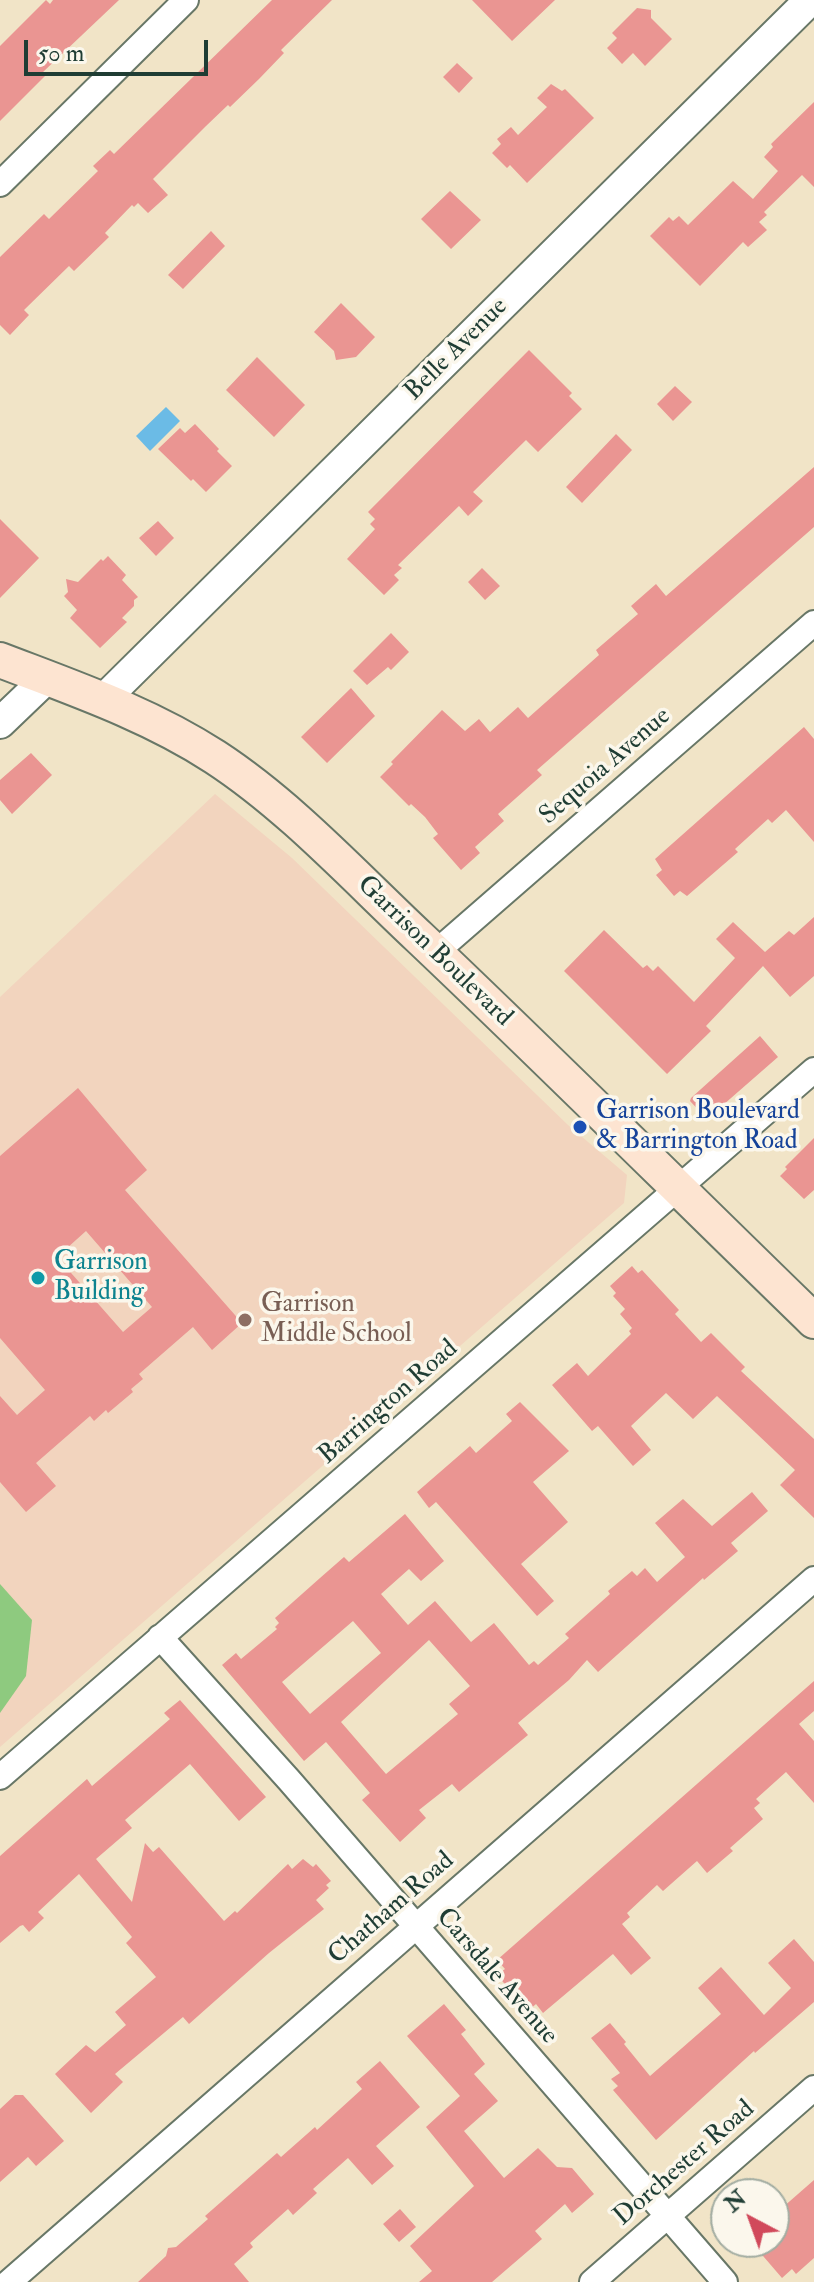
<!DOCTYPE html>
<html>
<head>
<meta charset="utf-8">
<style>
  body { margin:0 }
  #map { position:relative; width:814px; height:2282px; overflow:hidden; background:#f1e4c7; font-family:"IM FELL Double Pica",serif }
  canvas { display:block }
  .north { position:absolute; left:710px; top:2178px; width:80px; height:80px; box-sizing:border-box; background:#fbf7ec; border:2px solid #a3ada2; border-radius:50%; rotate:319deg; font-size:22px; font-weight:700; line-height:32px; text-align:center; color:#1f3d34 }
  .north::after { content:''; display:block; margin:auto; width:28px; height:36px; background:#d1495b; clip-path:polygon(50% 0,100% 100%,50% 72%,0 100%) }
  .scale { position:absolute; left:24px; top:40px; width:184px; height:36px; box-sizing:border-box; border:4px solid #1f3d34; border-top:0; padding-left:10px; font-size:24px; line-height:28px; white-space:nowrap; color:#1f3d34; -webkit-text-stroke:6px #fbf7ec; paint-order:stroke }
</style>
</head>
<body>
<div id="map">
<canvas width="814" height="2282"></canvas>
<div class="north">N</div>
<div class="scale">50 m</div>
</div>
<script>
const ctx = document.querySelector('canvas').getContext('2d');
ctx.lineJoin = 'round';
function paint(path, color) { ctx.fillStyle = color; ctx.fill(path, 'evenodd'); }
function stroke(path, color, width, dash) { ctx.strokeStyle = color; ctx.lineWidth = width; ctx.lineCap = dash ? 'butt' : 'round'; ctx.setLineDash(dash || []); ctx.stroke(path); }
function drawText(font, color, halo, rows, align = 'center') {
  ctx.font = font + ' "IM FELL Double Pica",serif'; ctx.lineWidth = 7; ctx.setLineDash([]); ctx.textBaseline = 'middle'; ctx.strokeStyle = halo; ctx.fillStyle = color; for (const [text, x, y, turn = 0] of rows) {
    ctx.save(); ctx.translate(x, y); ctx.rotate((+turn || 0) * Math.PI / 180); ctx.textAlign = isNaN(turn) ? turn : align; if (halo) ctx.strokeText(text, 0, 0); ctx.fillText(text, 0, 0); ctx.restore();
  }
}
const built = new Path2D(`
  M215 794 292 858 568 1125 627 1175 624 1203 0 1747V997Z`);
const green = new Path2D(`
  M0 1584 32 1620 26 1676 0 1713Z`);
const water = new Path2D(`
  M166 407 180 421 150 451 136 436Z`);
const building = new Path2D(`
  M46 0 50 4 53 0H119L43 72 46 75 0 121V46Z
  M272 0H332L281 50 284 53 259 79 230 107 228 105 206 126 153 179 168 195 148 213 138 203 134 207 132 205 105 233 109 237 74 271 69 266 24 310 29 315 10 335 0 325V257L44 214 49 219 98 171 93 166 110 150 114 154Z
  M472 0H555L512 41Z
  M637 8 651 10V18L672 39 645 66 633 53 622 64 607 48 617 38 612 33Z
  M457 63 473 78 459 93 443 77Z
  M551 84 562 91 565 89 594 118 527 183 510 165 507 168 492 153 501 144 497 139 511 127 518 135 547 107 537 98Z
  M814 102V187L802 175 764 212 767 215 759 222 767 230 748 247 743 242 700 286 650 236 669 217 673 221 679 216 688 225 733 181 753 199 778 171 764 157 773 147 771 144Z
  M450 191 481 220 451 249 421 219Z
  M211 231 225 246 183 289 168 275Z
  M341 303 375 337 356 357 336 360 334 351 314 332Z
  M529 350 572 393 569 396 582 409 538 452 526 440 473 492 483 501 468 516 459 506 398 565 402 568 394 575 399 580 384 595 347 559 375 529 370 524 375 519 368 512Z
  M257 357 305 405 274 437 226 390Z
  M675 386 692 402 673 421 657 404Z
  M195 424 219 449 217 451 232 466 206 492 193 479 191 481 158 449 180 428 185 433Z
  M616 434 632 450 582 503 566 487Z
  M814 467V527L537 770 542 775 498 814 504 821 475 847 480 853 461 870 433 838 438 834 425 817 411 804 409 806 380 777 393 764 391 762 442 710 465 731 479 719 490 732 518 707 528 718 599 655 596 650 638 614 631 606 656 584 666 596Z
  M0 519 39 558 0 598Z
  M158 521 174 538 156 556 139 538Z
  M108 556 126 575 122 580 138 597 134 600V606L122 618 127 622 100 648 70 618 77 610 64 596 68 592 66 579 78 582 101 559 103 561Z
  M482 568 500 586 485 600 468 582Z
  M391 633 409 652 391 670 388 667 367 685 353 671Z
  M351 688 375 716 327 763 301 737Z
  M804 727 814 739V842L786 810 772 823 768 819 735 849 738 852 687 896 680 891 674 896 656 875 662 870 655 859Z
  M31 753 52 775 12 814 0 800V780Z
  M814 917V976L790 997 763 966 706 1026 711 1031 667 1074 564 971 604 930 643 968 647 965 653 971 658 966 694 1002 735 958 716 939 733 922 765 952 789 931 794 935Z
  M760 1036 778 1057 707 1119 690 1101 691 1098Z
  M78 1088 147 1170 125 1190 242 1323 212 1350 193 1327 139 1374 143 1379 131 1389 133 1392 108 1413 106 1410 94 1421 90 1416 36 1463 56 1486 26 1512 0 1482V1396L17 1415 45 1390 0 1338V1156ZM86 1231 152 1307 123 1332 57 1257Z
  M814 1138V1190L804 1199 780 1176 787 1169 785 1167Z
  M632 1266 638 1273 642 1270 666 1296 679 1310 675 1314 701 1342 711 1333 745 1367 741 1371 814 1439V1518L780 1485 795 1470 717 1396 693 1419 666 1393 631 1426 651 1450 633 1466 598 1426 592 1431 552 1385 577 1363 588 1376 631 1334 629 1331 632 1328 620 1314 625 1309 613 1296 616 1293 610 1286Z
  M520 1402 569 1451 533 1482 568 1522 521 1564 554 1601 537 1616 436 1502 429 1508 417 1492 470 1446 476 1453 512 1421 506 1414Z
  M752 1492 768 1511 731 1543 738 1551 704 1580 703 1578 598 1672 587 1660 569 1680 518 1723 528 1735 459 1792 452 1784 419 1810 426 1818 400 1842 362 1800 370 1793 326 1742 304 1761 222 1665 236 1653 241 1659 277 1629 275 1627 279 1623 275 1618 320 1578 344 1557 349 1562 405 1514 444 1561 421 1581 409 1569 381 1594 408 1625 435 1601 471 1642 494 1623 529 1665 534 1661 538 1665 569 1638 565 1634 610 1594 608 1591 632 1571 637 1576 645 1568 657 1582 685 1557 655 1523 683 1499 712 1526ZM353 1621 381 1653 310 1714 282 1682ZM429 1640 470 1686 449 1704 458 1714 386 1774 341 1722Z
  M814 1681V1711L799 1724 814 1741V1803L786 1772 756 1799 760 1803 754 1808 763 1819 730 1848 733 1851 707 1873 697 1861 663 1891 657 1885 627 1913 630 1917 622 1924 651 1958 631 1975 613 1954 543 2013 536 2004 528 2011 497 1975 505 1969 497 1960Z
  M180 1700 266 1797 239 1821 190 1764 125 1820 132 1828 96 1859 132 1902 145 1843 153 1852 159 1847 224 1921 235 1911 237 1913 288 1864 292 1869 303 1859 313 1867 316 1864 331 1881 326 1885 329 1888 316 1900 324 1909 269 1953 189 2024 183 2017 115 2074 123 2082 91 2113 55 2074 86 2045 95 2052 126 2025 115 2012 156 1977 126 1943 132 1937 79 1874 38 1912 44 1918 29 1932 23 1925 20 1926 0 1943V1856L87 1779 92 1786 170 1719 164 1713Z
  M794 1939 814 1962V2002L755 2053 754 2051 656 2140 613 2090 618 2086 611 2079 620 2073 591 2038 610 2023 626 2042 624 2044 650 2076 721 2014 698 1988 721 1967 764 2015 791 1988 768 1963Z
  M444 2004 466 2030 461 2034 485 2064 474 2074 498 2101 464 2131 504 2178 538 2148 557 2167 572 2168 594 2194 572 2213 565 2204 535 2231 542 2239 492 2282H419L432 2271 410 2246 474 2186 426 2127 460 2096 407 2036Z
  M380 2061 420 2107 376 2146 394 2166 372 2185 348 2158 313 2189 317 2193 293 2215 288 2209 250 2243 253 2247 234 2264 249 2282H138L166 2256 168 2248 176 2247 208 2219 205 2216 277 2153 281 2157 315 2127 317 2130 362 2089 356 2082Z
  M15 2095H23L64 2141 36 2166 28 2157 0 2182V2109Z
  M814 2180V2258L796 2274 792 2269 782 2278 751 2242H774V2215Z
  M400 2209 416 2227 399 2242 383 2224Z`);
const minor = new Path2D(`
  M0 184 186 0
  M435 953 814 623
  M160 1637 289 1780 725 2282
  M0 1777 814 1070
  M9 2282 814 1579
  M592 2282 814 2088`);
const tertiary = new Path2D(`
  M103 700 810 0
  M0 723 47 678`);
const secondary = new Path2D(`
  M0 660C73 688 149 714 215 757 290 806 354 876 419 937 552 1063 682 1193 814 1321`);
const markers = [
  [580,1127,8,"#1a4fb4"],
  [38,1278,8,"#0f9aa8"],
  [245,1320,8,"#8d6e63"]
];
const streetNames = [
  ["Belle Avenue",457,350,-45],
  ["Sequoia Avenue",606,767,-41],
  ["Garrison Boulevard",434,952,44],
  ["Barrington Road",389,1403,-41],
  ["Chatham Road",392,1909,-41],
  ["Carsdale Avenue",496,1977,49],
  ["Dorchester Road",685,2164,-41]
];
const transitNames = [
  ["Garrison Boulevard",596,1112],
  ["& Barrington Road",596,1142]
];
const cultureNames = [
  ["Garrison",54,1263],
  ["Building",54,1293]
];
const educationNames = [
  ["Garrison",261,1305],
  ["Middle School",261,1335]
];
paint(built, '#f2d4be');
paint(green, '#8eca7f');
paint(water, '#6bbbe6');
paint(building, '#ea9592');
stroke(minor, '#687767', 28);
stroke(tertiary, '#687767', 34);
stroke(secondary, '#687767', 38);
stroke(minor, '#fff', 24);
stroke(tertiary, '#fff', 30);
stroke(secondary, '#fde4d1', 34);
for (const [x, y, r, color] of markers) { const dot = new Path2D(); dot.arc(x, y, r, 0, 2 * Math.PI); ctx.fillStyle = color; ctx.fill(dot); stroke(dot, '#fbf7ec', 3); }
drawText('26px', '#1f3d34', '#fbf7ec', streetNames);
drawText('26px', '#164399', '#fbf7ec', transitNames, 'left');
drawText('26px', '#0d838f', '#fbf7ec', cultureNames, 'left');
drawText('26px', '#785e54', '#fbf7ec', educationNames, 'left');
</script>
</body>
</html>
